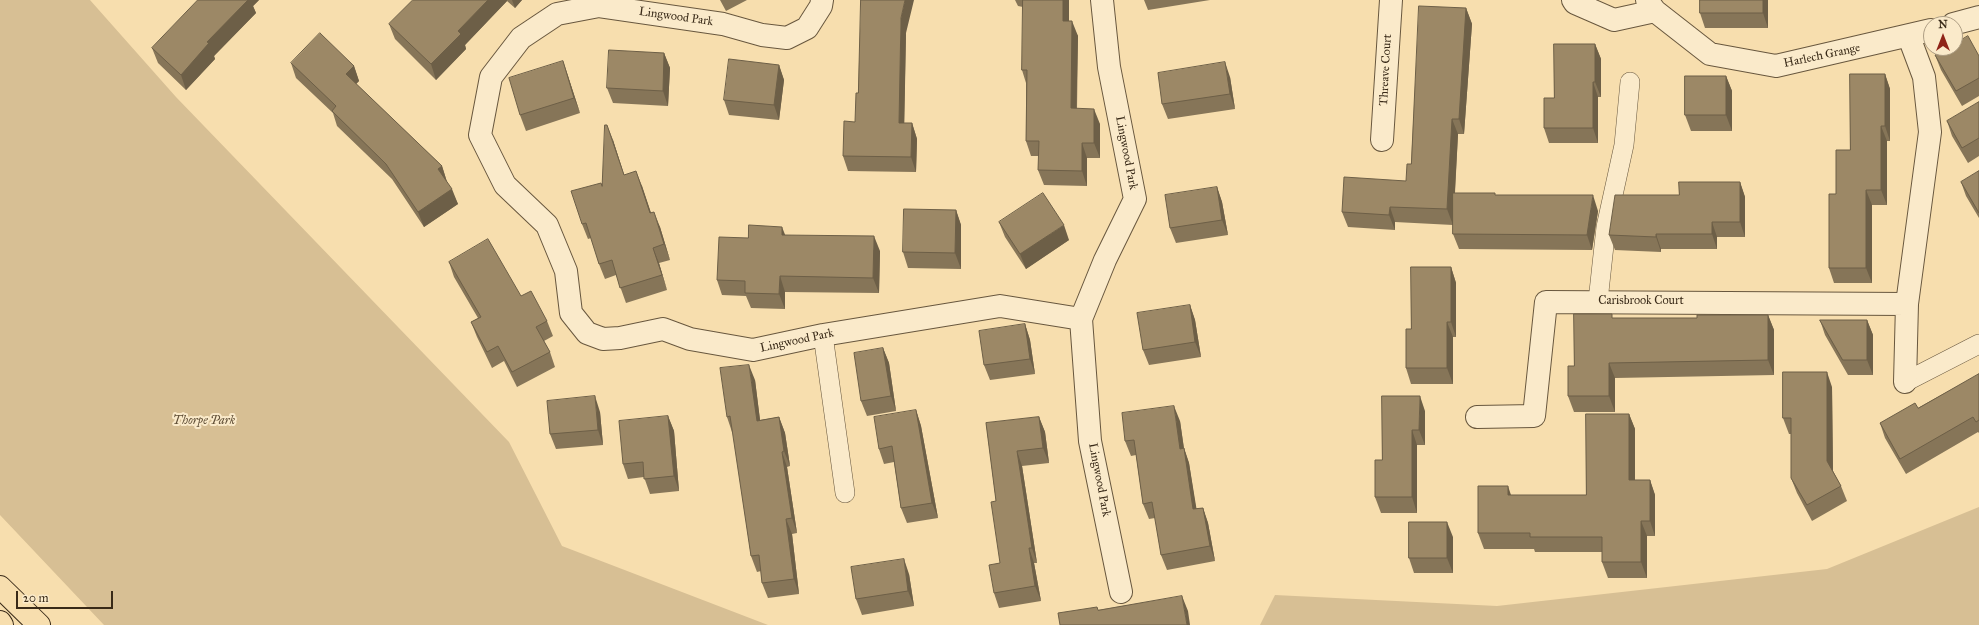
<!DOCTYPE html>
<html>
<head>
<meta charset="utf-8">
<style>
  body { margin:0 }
  #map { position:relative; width:1979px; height:625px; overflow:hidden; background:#f7deae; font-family:"IM FELL Great Primer",serif }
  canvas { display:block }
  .north { position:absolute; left:1923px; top:16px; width:40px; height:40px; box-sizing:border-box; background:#faeaca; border:1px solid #ad9d83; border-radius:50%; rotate:0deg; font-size:11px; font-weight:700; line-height:16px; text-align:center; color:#392a18 }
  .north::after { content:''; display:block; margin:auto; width:14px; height:18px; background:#8f2418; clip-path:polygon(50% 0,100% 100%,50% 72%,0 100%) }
  .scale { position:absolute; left:16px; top:591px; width:97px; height:18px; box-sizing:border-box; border:2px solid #392a18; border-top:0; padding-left:5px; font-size:12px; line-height:14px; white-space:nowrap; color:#392a18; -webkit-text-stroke:3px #faeaca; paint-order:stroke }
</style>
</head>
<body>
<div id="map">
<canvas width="1979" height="625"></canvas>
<div class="north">N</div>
<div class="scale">20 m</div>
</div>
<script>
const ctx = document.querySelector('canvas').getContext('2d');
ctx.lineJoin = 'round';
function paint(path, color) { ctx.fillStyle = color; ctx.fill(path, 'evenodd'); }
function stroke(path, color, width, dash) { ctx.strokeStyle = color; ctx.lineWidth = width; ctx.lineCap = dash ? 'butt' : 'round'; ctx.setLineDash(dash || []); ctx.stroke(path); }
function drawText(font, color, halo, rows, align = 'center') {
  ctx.font = font + ' "IM FELL Great Primer",serif'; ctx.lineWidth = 4; ctx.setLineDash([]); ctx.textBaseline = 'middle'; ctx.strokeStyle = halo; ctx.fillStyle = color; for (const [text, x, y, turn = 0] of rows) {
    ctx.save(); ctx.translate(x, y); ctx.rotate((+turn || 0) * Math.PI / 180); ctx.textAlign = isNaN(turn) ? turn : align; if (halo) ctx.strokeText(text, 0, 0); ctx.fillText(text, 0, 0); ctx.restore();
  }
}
const green = new Path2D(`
  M0 0H90L176 97 509 442 562 546 768 625H104L0 515Z
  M1979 507V625H1260L1275 595 1497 606 1827 569Z`);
const service = new Path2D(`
  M1598 301 1606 227 1624 145 1630 82
  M823 335 845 493
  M1905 382 1979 344`);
const minor = new Path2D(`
  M822 0 821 6 807 28 787 38 762 35 723 24 599 6 557 14 521 38 491 77 480 135 505 185 547 225 566 271 571 313 587 333 603 339 620 338 663 329 690 339 753 350 823 335 1000 306 1081 319 1105 260 1135 199 1109 67 1102 0
  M1573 0 1575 3 1614 20 1655 11
  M1647 0 1655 11 1710 54 1776 66 1931 30
  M1953 24 1979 17
  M1382 140 1391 0
  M1081 319 1090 441 1121 592
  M1905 382 1907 304 1930 132 1924 77 1909 37
  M1477 417 1534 416 1546 302 1907 304`);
const trunk = new Path2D(`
  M0 587 39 625
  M0 622 2 625`);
const wall = new Path2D(`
  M198 0H259L253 6 256 13 214 56 215 59 186 90 158 63 152 48Z
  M413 0H522L515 8 507 1 465 45 466 49 436 80 395 39 389 24Z
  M720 0H747L726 11Z
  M1015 0H1069V21L1078 36 1077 109 1100 124V158H1087V186L1044 185 1038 170 1039 156H1031L1026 141V83L1022 70 1023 7 1018 6Z
  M1144 0H1210L1148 10Z
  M1768 0V28H1705L1700 13Z
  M1466 8 1472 24 1464 134H1458L1455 193 1496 195 1598 211 1592 250 1459 249 1453 234V218V225L1395 222V230L1348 227 1342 212 1406 181 1411 164Z
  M906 33 904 123H912L917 139 916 172 848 171 843 156 855 122Z
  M1595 44 1601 59V97H1598V143H1549L1544 128 1554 98Z
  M664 53 670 68 668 106 613 103 607 88Z
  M1935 55 1979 56V96L1962 106 1941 70Z
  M563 61 568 76 580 113 526 131 520 115Z
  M291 63 354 66 359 81 356 84 442 166 447 182 458 204 424 227 392 179 337 126 333 113 296 78Z
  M779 65 784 80 779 120 729 115 724 100Z
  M1885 74 1890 89V141H1887V205H1872V283H1834L1829 268 1836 194Z
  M1726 76 1732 91V131H1691L1685 115Z
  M1230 77 1235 109 1168 119 1162 104Z
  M1979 102V156L1968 163 1952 136 1947 121Z
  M613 140 624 175 642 186 651 213 660 227 670 260 659 263 667 290 626 303 616 275 605 279 599 264 591 238 588 239 582 224 602 186Z
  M1979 171V218L1966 196 1961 182Z
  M1740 182 1745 197V237H1717V249H1661V252L1615 250 1609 235 1679 195Z
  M1217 187 1222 202 1228 235 1176 243 1170 228Z
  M956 210 961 225V269L908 268 903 252Z
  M999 222 1069 240 1026 269 1005 237Z
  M785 235 880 251 879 293 785 292V309L751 308 746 296 722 295 717 280 748 238Z
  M449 262 521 296 547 321 553 336 544 341 550 352 555 367 517 387 504 361 492 368 477 337 471 322 478 318 454 277Z
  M1451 267 1456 283V337H1453V384H1411L1406 368 1411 329Z
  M1190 305 1195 320 1201 357 1149 365 1143 350Z
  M1768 315 1774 330V375L1615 378V412H1574L1568 396 1574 366 1614 318H1697Z
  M1820 320H1867L1873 335V375H1848L1825 335Z
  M1025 324 1030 340 1035 374 990 380 984 365Z
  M883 348 889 363 896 411 867 416 861 401Z
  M1979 374V433L1978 432 1906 474 1885 438 1880 423 1918 408Z
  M755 380 760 420 779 417 785 433 790 466 787 467 797 533 792 534 799 594 768 598 762 583 761 571 757 572 751 556 733 432H732L727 417Z
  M1832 387 1833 471 1841 486 1847 501 1812 521 1797 493 1791 478V434H1789L1783 418Z
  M916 410 921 426 938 518 907 523 901 508 894 462 884 464 879 449Z
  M1425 411V445H1417V513H1381L1375 497 1382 460Z
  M600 412 603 445 556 449 550 434Z
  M1629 414 1635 429V480H1650L1655 495V536H1647V578H1608L1602 562V552H1535L1534 549H1484L1478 533 1511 495H1586Z
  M668 416 674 431 679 491 650 494 644 477 628 479 623 464Z
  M1039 417 1045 432 1049 463 1022 466 1037 563H1034L1041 601 999 608 994 593 1000 563 996 501 986 423Z
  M1180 421 1184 448 1189 463 1196 509 1203 508 1208 523 1215 561 1167 570 1161 555 1155 518 1149 519 1143 504 1136 455 1131 456 1125 441Z
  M1453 537V573H1414L1409 558Z
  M909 574 914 606 862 615 856 599Z`);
const shadedWall = new Path2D(`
  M247 0H259L253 6 256 13 214 56 215 59 186 90 181 75 207 42Z
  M488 0H507V1L465 45 466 49 436 80 431 64 458 31Z
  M512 0H522L515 8Z
  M905 0H914L906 33 904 139 899 123 901 18Z
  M1063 0H1069V36L1063 21Z
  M1763 0H1768V28L1763 13Z
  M1466 8 1472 24 1464 134 1459 119Z
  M1072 21 1078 36 1076 124 1071 108Z
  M1595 44 1601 59V97L1595 82Z
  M664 53 670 68 668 106 663 91Z
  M563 61 568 76 580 113 574 98Z
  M1225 62 1230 77 1235 109 1230 94Z
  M779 65 784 80 779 120 774 105Z
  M354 66 359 81 351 89 346 74Z
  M1885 74 1890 89V141L1885 126Z
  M1726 76 1732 91V131L1726 115Z
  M1593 82 1598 97V143L1593 128Z
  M1094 109 1100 124V158L1094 143Z
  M1452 119 1458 134 1453 225 1447 209Z
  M912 123 917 139 916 172 911 157Z
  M607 125 613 140 629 190 624 175Z
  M1881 126 1887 141V205L1881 190Z
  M1082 143 1087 158V186L1082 171Z
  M442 166 447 182 438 169Z
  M636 171 642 186 656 228 650 213Z
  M1740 182 1745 197V237L1740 222Z
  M1217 187 1222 202 1228 235 1222 220Z
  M452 189 458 204 424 227 418 212Z
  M1866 190 1872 205V283L1866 268Z
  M1593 195 1598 211 1592 250 1587 235Z
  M1390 207 1395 222V230L1389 215Z
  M956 210 961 225V269L955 253Z
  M654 212 660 227 670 260 664 244Z
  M1712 222 1717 237V249L1712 234Z
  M1064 225 1069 240 1026 269 1020 254Z
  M782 227 788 242 782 235Z
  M1656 234 1661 249V252L1656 237Z
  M874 236 880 251 879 293 873 278Z
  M653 248 659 263 667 290Z
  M1451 267 1456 283V337L1451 322Z
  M780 276 785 292V309L779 294Z
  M1190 305 1195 320 1201 357 1195 342Z
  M1768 315 1774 330V375L1768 360Z
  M1867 320 1873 335V375L1867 360Z
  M1447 322 1453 337V384L1447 368Z
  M1025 324 1030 340 1035 374 1030 359Z
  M883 348 889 363 896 411 891 396Z
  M1609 363 1615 378V412L1609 396Z
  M749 365 755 380 762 436 757 421Z
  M1827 372 1832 387 1833 477 1827 461Z
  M595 396 600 412 603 445 598 430Z
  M1420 396 1425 411V445L1419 430Z
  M1174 406 1180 421 1186 464 1180 449Z
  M916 410 921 426 938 518 932 503Z
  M1629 414 1635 429V495L1629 480Z
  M668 416 674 431 679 491 674 476Z
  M779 417 785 433 790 466 784 451Z
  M1039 417 1045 432 1049 463 1043 448Z
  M1412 430 1417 445V513L1412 497Z
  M1184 448 1189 463 1199 524 1193 509Z
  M1017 451 1022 466 1037 563 1032 548Z
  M782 452 787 467 797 533 792 518Z
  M1650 480 1655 495V536L1650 521Z
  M1508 486 1513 501 1508 495Z
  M1203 508 1208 523 1215 561 1210 546Z
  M786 519 792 534 799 594 794 579Z
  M1641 521 1647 536V578L1641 562Z
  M1447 522 1453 537V573L1447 558Z
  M1029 548 1034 563 1041 601 1035 586Z
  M904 559 909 574 914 606 908 591Z
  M1182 596 1188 611 1190 625H1187Z`);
const building = new Path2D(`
  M198 0H248L207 42 209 43 181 75 152 48Z
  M413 0H488L458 31 461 34 431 64 389 24Z
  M861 0H905L901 18 899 123H912L911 157 843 156 844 121 855 122 856 93H858Z
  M1023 0H1063V21H1072L1071 108 1094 109V143H1082V171L1038 170 1039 141H1026L1027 70H1022Z
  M1700 0H1763V13H1700Z
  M1419 6 1466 8 1459 119H1452L1447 209 1390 207 1389 215 1342 212 1344 177 1406 181 1407 164H1411Z
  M320 33 354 66 346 74 442 166 438 169 452 189 418 212 386 164 332 111 336 106 291 63Z
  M1968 36 1979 56V78L1956 91 1935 55 1948 48H1955V44Z
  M1554 44H1595V82H1593V128H1544V98H1554Z
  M609 50 664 53 663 91 607 88Z
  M729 59 779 65 774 105 724 100Z
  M563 61 574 98 520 115 509 78Z
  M1225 62 1230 94 1162 104 1158 73Z
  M1850 74H1885V126H1881V190H1866V268H1829V194H1836V150H1850Z
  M1685 76H1726V115H1685Z
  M1979 102V138L1962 148 1947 121Z
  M605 125H607L624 175 636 171 650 213 654 212 664 244 653 248 662 275 620 288 612 260 599 264 586 223 582 224 571 191 601 183 602 186Z
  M1979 171V213L1961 182Z
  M1679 182H1740V222H1712V234H1656V237L1609 235 1615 195H1679Z
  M1217 187 1222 220 1170 228 1165 195Z
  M1043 193 1064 225 1020 254 999 222Z
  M1453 193H1495V195H1593L1587 235 1453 234Z
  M904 209 956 210 955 253 903 252Z
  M749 225 782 227V235L874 236 873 278 780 276 779 294 745 293V281L717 280 719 237 748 238Z
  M488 239 521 296 531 291 547 321 536 327 550 352 512 372 498 346 487 352 471 322 481 317 449 262Z
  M1411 267H1451V322H1447V368H1406V329H1411Z
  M1190 305 1195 342 1143 350 1137 313Z
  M1574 314H1612V318H1697V315H1768V360L1609 363V396H1568V366H1574Z
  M1820 320H1867V360H1843Z
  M1025 324 1030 359 984 365 979 331Z
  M883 348 891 396 861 401 854 353Z
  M749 365 757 421 779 417 784 451 782 452 792 518 786 519 794 579 762 583 759 555 751 556 730 416 727 417 720 368Z
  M1783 372H1827V461L1841 486 1807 505 1791 478V418H1783Z
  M1979 374V420L1976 422 1973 417 1900 459 1880 423 1915 403 1918 408Z
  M595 396 598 430 550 434 547 401Z
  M1382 396H1420L1419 430H1412V497H1375V460H1382Z
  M1174 406 1180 449 1184 448 1193 509 1203 508 1210 546 1161 555 1152 502 1143 504 1134 440 1125 441 1122 413Z
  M916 410 932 503 901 508 892 446 879 449 874 417Z
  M1586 414H1629V480H1650V521H1641V562H1602V537H1530V533H1478V486H1508V495H1586Z
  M668 416 674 476 644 479 643 462 623 464 619 421Z
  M1039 417 1043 448 1017 451 1032 548H1029L1035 586 994 593 989 565 1000 563 991 502 996 501 986 423Z
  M1409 522H1447V558H1409Z
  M904 559 908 591 856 599 851 567Z
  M1182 596 1187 625H1060L1058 613 1097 607 1098 610Z`);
const streetNames = [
  ["Lingwood Park",676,17,8],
  ["Harlech Grange",1822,56,-12],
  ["Threave Court",1386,70,-87],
  ["Lingwood Park",1126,153,79],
  ["Carisbrook Court",1641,301],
  ["Lingwood Park",797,341,-12],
  ["Lingwood Park",1099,480,79]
];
const parkNames = [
  ["Thorpe Park",204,421]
];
paint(green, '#d7bf94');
stroke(service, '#68573e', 20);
stroke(minor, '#68573e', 24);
stroke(trunk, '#392a18', 24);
stroke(service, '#faeaca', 19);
stroke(minor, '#faeaca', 22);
stroke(trunk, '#f7deae', 22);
paint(wall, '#867558');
paint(shadedWall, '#6d5f47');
paint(building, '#9c8866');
stroke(building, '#6d5f47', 1);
drawText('12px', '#392a18', '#faeaca', streetNames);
drawText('italic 12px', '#604f37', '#faeaca', parkNames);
</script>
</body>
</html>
